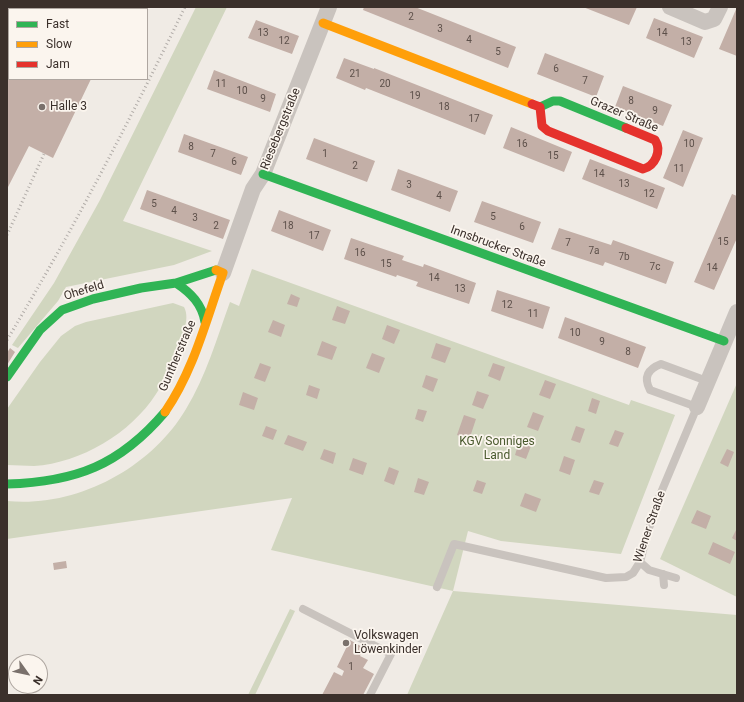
<!DOCTYPE html>
<html>
<head>
<meta charset="utf-8">
<style>
  body { margin:0 }
  #map { position:relative; width:744px; height:702px; overflow:hidden; background:#f0ebe5; font-family:Roboto,sans-serif }
  canvas { display:block }
  .frame { position:absolute; inset:0; border:8px solid #3b302b; pointer-events:none }
  .legend { position:absolute; left:8px; top:8px; width:140px; height:72px; box-sizing:border-box; background:#fbf5ee; border:1px solid #aea6a0; margin:0; padding:5px 7px; list-style:none; font-size:12px; color:#3b302b }
  .legend li { display:flex; align-items:center; gap:8px; height:20px }
  .legend b { width:20px; border:1px solid #aea6a0 }
  .north { position:absolute; left:8px; top:654px; width:40px; height:40px; box-sizing:border-box; background:#fbf5ee; border:1px solid #aea6a0; border-radius:50%; rotate:123deg; font-size:11px; font-weight:700; line-height:16px; text-align:center; color:#3b302b }
  .north::after { content:''; display:block; margin:auto; width:14px; height:18px; background:#7a716c; clip-path:polygon(50% 0,100% 100%,50% 72%,0 100%) }
</style>
</head>
<body>
<div id="map">
<canvas width="744" height="702"></canvas>
<div class="frame"></div>
<ul class="legend">
<li><b style="height:5px;background:#30b455"></b>Fast</li>
<li><b style="height:5px;background:#ff9f0a"></b>Slow</li>
<li><b style="height:5px;background:#e5322d"></b>Jam</li>
</ul>
<div class="north">N</div>
</div>
<script>
const ctx = document.querySelector('canvas').getContext('2d');
ctx.lineJoin = 'round';
function paint(path, color) { ctx.fillStyle = color; ctx.fill(path, 'evenodd'); }
function stroke(path, color, width, dash) { ctx.strokeStyle = color; ctx.lineWidth = width; ctx.lineCap = dash ? 'butt' : 'round'; ctx.setLineDash(dash || []); ctx.stroke(path); }
function drawText(font, color, halo, rows, align = 'center') {
  ctx.font = font + ' Roboto,sans-serif'; ctx.lineWidth = 3.5; ctx.setLineDash([]); ctx.textBaseline = 'middle'; ctx.strokeStyle = halo; ctx.fillStyle = color; for (const [text, x, y, turn = 0] of rows) {
    ctx.save(); ctx.translate(x, y); ctx.rotate((+turn || 0) * Math.PI / 180); ctx.textAlign = isNaN(turn) ? turn : align; if (halo) ctx.strokeText(text, 0, 0); ctx.fillText(text, 0, 0); ctx.restore();
  }
}
const green = new Path2D(`
  M196 7H227L123 221 212 251 174 265 66 287 58 301 18 348 12 345 54 283 100 200Z
  M252 269 629 405 631 400 675 415 621 554 501 541 468 531 453 591 737 615V695H407L453 591 271 550 292 498 7 539V501C77 508 151 468 186 409 206 376 217 338 230 302L239 306Z
  M173 303 184 307C191 320 181 337 176 350 171 365 165 381 156 394 131 433 81 463 34 466 25 466 16 465 7 465V409L40 362 61 336 75 326 86 322Z
  M737 383V597L660 559Z
  M290 609 295 611 255 695H248Z`);
const building = new Path2D(`
  M7 7H127L126 9H9V79H91L53 158 29 146 7 189Z
  M364 7H415L516 47 508 68 363 10Z
  M583 7H637L629 25Z
  M737 7V56L719 49Z
  M654 18 703 37 694 58 646 38Z
  M256 20 299 36 292 54 248 38Z
  M545 53 604 76 596 97 537 74Z
  M344 58 374 69V68L493 115 485 135 366 88 365 90 336 78Z
  M214 70 276 94 270 112 207 89Z
  M623 86 672 105 663 126 615 107Z
  M511 127 572 152 564 172 503 148Z
  M683 130 703 138 683 187 663 178Z
  M184 134 248 157 241 175 178 152Z
  M314 138 375 161 367 182 306 159Z
  M590 159 665 188 657 209 582 179Z
  M398 169 458 191 450 212 391 190Z
  M147 190 230 220 223 239 140 209Z
  M732 194 737 196V238L714 290 694 282Z
  M482 201 541 222 533 243 474 222Z
  M279 210 331 230 323 251 271 231Z
  M559 228 611 245 613 240 674 262 666 284 605 262 603 266 551 249Z
  M351 238 404 256 402 260 423 267 424 264 476 283 469 304 416 286 418 282 397 275 396 277 344 259Z
  M497 290 550 307 543 329 491 311Z
  M291 294 300 298 297 307 287 304Z
  M337 306 350 311 345 324 332 320Z
  M565 317 646 347 638 368 558 338Z
  M273 320 285 325 281 337 268 332Z
  M387 325 400 330 394 344 382 339Z
  M322 341 337 347 332 360 317 355Z
  M436 343 451 348 445 363 431 358Z
  M10 348 15 352 7 365V353Z
  M372 353 385 358 379 373 366 368Z
  M260 363 271 367 265 382 254 378Z
  M493 363 505 367 500 381 488 376Z
  M426 375 438 379 433 392 422 387Z
  M545 380 556 384 550 399 539 395Z
  M309 385 320 389 317 399 306 395Z
  M477 391 489 395 483 409 472 405Z
  M243 392 258 398 254 410 239 405Z
  M592 398 600 401 596 414 588 411Z
  M418 409 427 411 423 422 415 419Z
  M533 412 544 416 538 431 527 427Z
  M464 415 476 419 469 440 457 435Z
  M266 426 277 430 273 440 262 436Z
  M576 426 585 429 580 443 571 440Z
  M615 430 624 433 618 447 609 444Z
  M288 435 307 442 303 451 284 444Z
  M519 442 531 446 526 459 515 455Z
  M324 449 336 453 333 464 320 459Z
  M727 449 734 452 728 467 720 463Z
  M564 456 575 460 570 475 559 471Z
  M353 458 367 463 363 475 349 470Z
  M389 467 399 471 394 485 384 481Z
  M418 478 429 482 424 495 414 492Z
  M477 480 486 483 482 494 473 491Z
  M594 480 604 483 599 495 589 492Z
  M525 493 541 499 536 512 520 506Z
  M697 510 711 516 706 529 691 523Z
  M737 528V541L732 538Z
  M713 542 735 552 730 564 708 554Z
  M66 561 67 568 54 570 53 563Z
  M350 640 364 648 360 656 368 660 363 668 374 674 363 695H322L334 672 342 676 344 671 337 667Z`);
const lane = new Path2D(`
  M640 562 649 570 676 578
  M663 574 664 585
  M437 587 454 544 606 578 626 577 633 573 640 562 648 531 660 495 697 407 650 390C643 377 648 369 661 364L707 381
  M303 609 391 654 370 695`);
const street = new Path2D(`
  M670 7 705 22 714 19 720 7
  M223 273 253 189 263 174 329 7
  M697 407 737 312`);
const fast = new Path2D(`
  M540 107 553 101H560L626 128
  M263 174 724 341
  M176 283C191 293 202 304 205 322
  M7 377 40 330 62 310 93 299 141 288 176 283 216 270
  M7 484C76 482 120 465 165 412`);
const slow = new Path2D(`
  M323 23 532 104
  M165 412C194 370 206 320 223 273L216 270`);
const jam = new Path2D(`
  M532 104 540 107 542 126 548 131 643 169C655 166 662 151 655 140L626 128`);
const rail = new Path2D(`
  M7 235 44 154
  M7 340C72 232 130 120 185 7`);
const markers = [
  [42,107,4,"#7a716c"],
  [346,643,4,"#7a716c"]
];
const numberNames = [
  ["2",411,17],
  ["3",440,29],
  ["13",263,33],
  ["14",662,33],
  ["4",469,40],
  ["12",284,41],
  ["13",686,42],
  ["5",498,52],
  ["6",556,69],
  ["21",355,74],
  ["7",585,81],
  ["11",221,84],
  ["20",385,84],
  ["10",242,91],
  ["19",415,96],
  ["9",263,99],
  ["8",631,101],
  ["18",444,107],
  ["9",655,111],
  ["17",474,119],
  ["16",522,144],
  ["10",689,144],
  ["8",191,147],
  ["7",213,154],
  ["1",325,154],
  ["15",553,156],
  ["6",234,162],
  ["2",355,166],
  ["11",679,169],
  ["14",599,174],
  ["13",624,184],
  ["3",409,185],
  ["12",649,194],
  ["4",439,196],
  ["5",154,204],
  ["4",174,211],
  ["5",493,217],
  ["3",195,218],
  ["2",216,226],
  ["18",288,226],
  ["6",522,227],
  ["17",314,236],
  ["15",723,242],
  ["7",568,243],
  ["7a",594,251],
  ["16",360,253],
  ["7b",624,257],
  ["15",386,264],
  ["7c",655,267],
  ["14",712,268],
  ["14",434,278],
  ["13",460,289],
  ["12",507,305],
  ["11",533,314],
  ["10",575,333],
  ["9",602,342],
  ["8",628,352],
  ["1",351,667]
];
const poiNames = [
  ["Halle 3",50,107],
  ["Volkswagen",354,636],
  ["Löwenkinder",354,650]
];
const streetNames = [
  ["Grazer Straße",624,115,23],
  ["Riesebergstraße",281,129,-68],
  ["Innsbrucker Straße",498,247,20],
  ["Ohefeld",84,291,-17],
  ["Guntherstraße",178,356,-67],
  ["Wiener Straße",650,527,-71]
];
const parkNames = [
  ["KGV Sonniges",497,442],
  ["Land",497,456]
];
paint(green, '#d1d6bf');
paint(building, '#c3afa7');
stroke(lane, '#c9c3be', 8);
stroke(street, '#c9c3be', 16);
stroke(fast, '#30b455', 9);
stroke(slow, '#ff9f0a', 9);
stroke(jam, '#e5322d', 9);
stroke(rail, '#b1aca8', 3, [1, 3]);
for (const [x, y, r, color] of markers) { const dot = new Path2D(); dot.arc(x, y, r, 0, 2 * Math.PI); ctx.fillStyle = color; ctx.fill(dot); stroke(dot, '#fbf5ee', 1.5); }
drawText('10px', '#5d504a', null, numberNames);
drawText('12px', '#3b302b', '#fbf5ee', poiNames, 'left');
drawText('12px', '#3b302b', '#fbf5ee', streetNames);
drawText('12px', '#4a5a2e', '#fbf5ee', parkNames);
</script>
</body>
</html>
